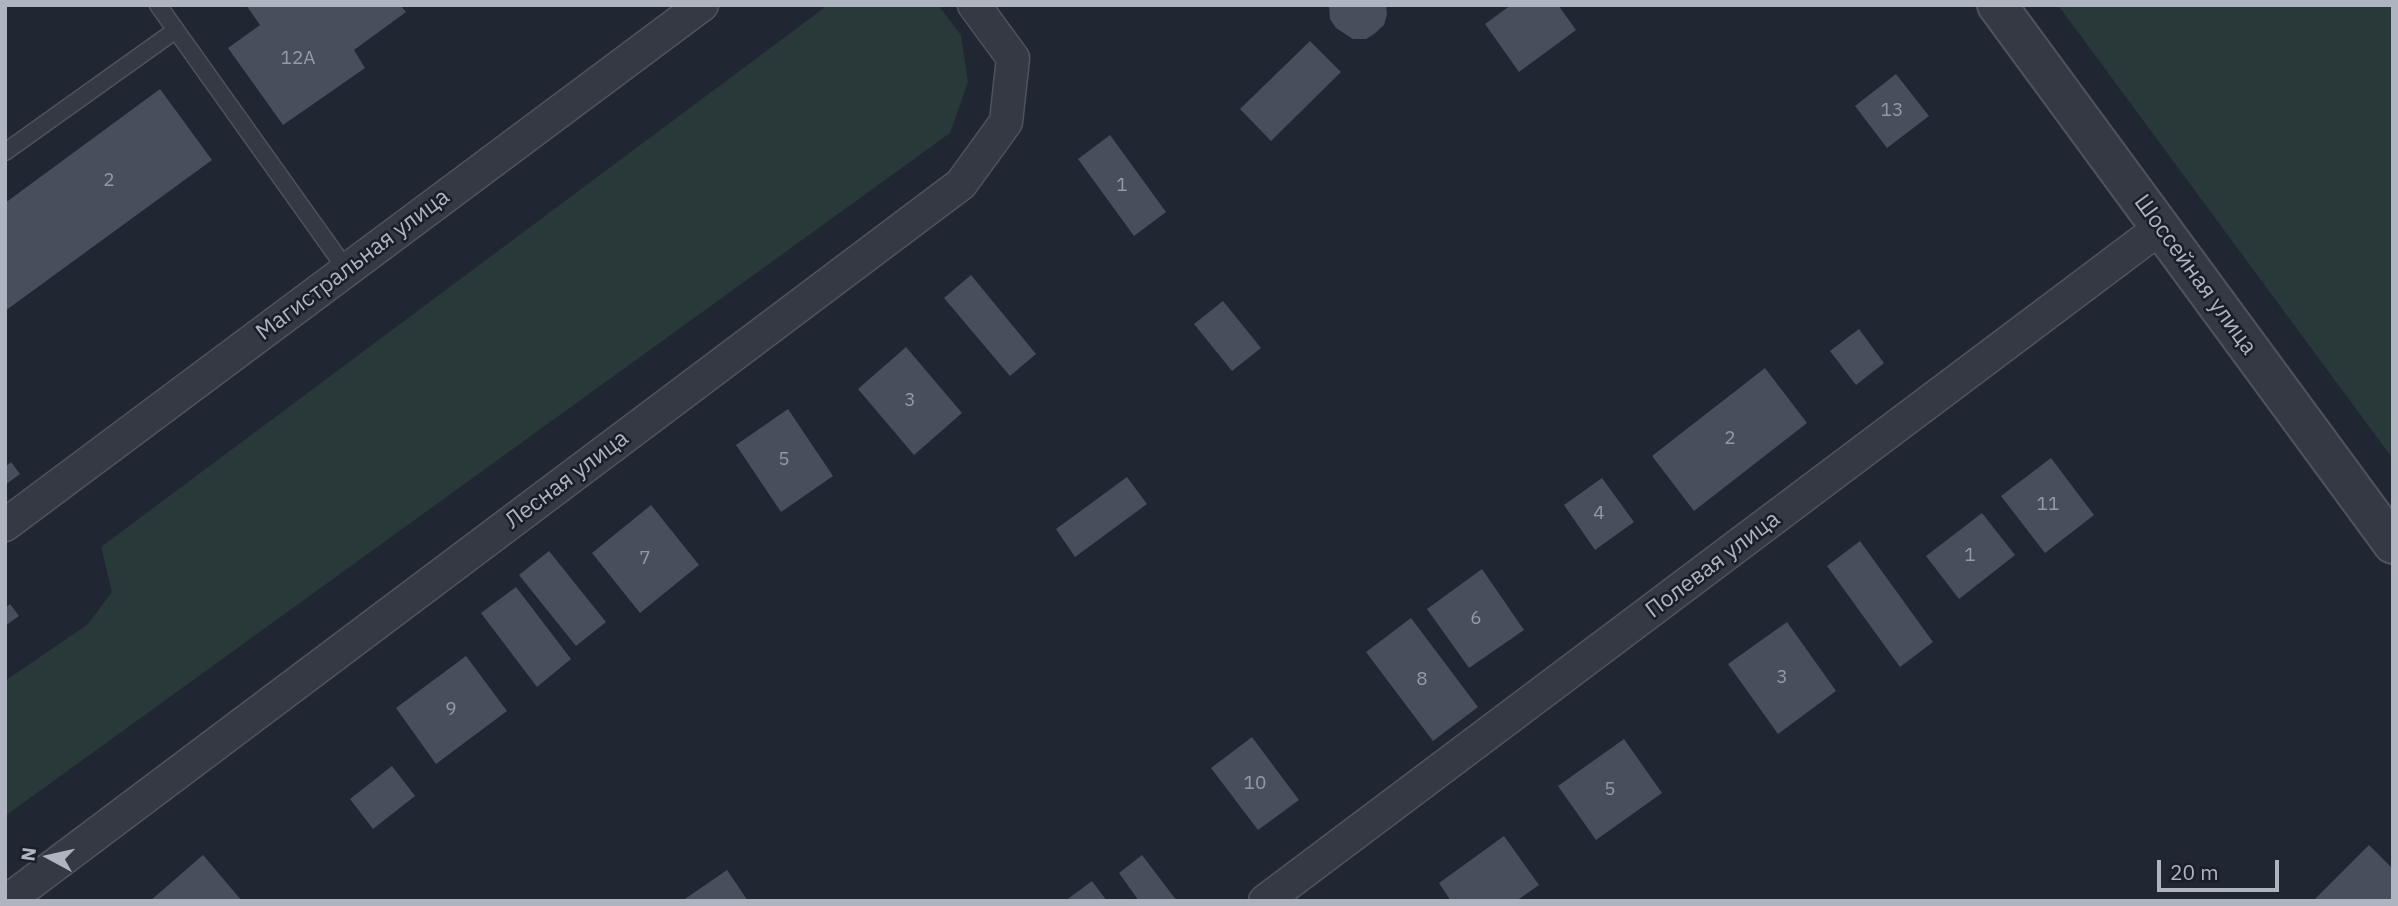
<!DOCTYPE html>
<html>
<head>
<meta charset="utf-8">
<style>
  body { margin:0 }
  #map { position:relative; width:2398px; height:906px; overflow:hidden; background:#212732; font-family:"IBM Plex Sans",sans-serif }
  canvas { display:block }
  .frame { position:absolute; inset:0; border:7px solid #aeb4c0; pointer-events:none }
  .north { position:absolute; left:14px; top:822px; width:70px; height:70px; -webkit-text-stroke:5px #191e28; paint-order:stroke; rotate:278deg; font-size:19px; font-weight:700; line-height:28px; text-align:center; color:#aeb4c0 }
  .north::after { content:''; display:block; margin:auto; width:24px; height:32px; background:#aeb4c0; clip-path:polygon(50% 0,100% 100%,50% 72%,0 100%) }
  .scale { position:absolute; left:2157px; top:860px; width:122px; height:32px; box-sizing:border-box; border:4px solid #aeb4c0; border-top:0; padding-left:9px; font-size:21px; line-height:24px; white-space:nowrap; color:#aeb4c0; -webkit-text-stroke:5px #191e28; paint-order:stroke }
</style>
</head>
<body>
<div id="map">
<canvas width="2398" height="906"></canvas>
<div class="frame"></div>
<div class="north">N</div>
<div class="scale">20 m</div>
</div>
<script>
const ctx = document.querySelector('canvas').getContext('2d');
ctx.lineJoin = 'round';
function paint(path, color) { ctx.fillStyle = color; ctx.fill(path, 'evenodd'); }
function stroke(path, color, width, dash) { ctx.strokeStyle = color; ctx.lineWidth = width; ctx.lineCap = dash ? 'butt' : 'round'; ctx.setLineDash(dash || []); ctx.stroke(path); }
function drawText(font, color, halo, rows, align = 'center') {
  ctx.font = font + ' "IBM Plex Sans",sans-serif'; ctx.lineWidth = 5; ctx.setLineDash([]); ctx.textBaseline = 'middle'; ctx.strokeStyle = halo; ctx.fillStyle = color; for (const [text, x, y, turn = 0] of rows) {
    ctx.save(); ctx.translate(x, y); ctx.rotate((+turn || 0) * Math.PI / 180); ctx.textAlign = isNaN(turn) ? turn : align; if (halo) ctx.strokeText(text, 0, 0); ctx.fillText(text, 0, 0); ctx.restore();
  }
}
const green = new Path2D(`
  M828 5H938L961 35 968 82 950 133 5 816V681L88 624 112 592 101 547Z
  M2058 5H2393V459Z`);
const building = new Path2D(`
  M246 5H400L406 12 354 50 365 68 283 125 228 48 260 25Z
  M1329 5H1386L1387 14 1384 25 1374 34 1366 39H1353L1336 28 1330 19Z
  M1511 5H1558L1576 30 1519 72 1485 24Z
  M1310 41 1341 72 1271 141 1240 109Z
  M1896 74 1929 116 1887 148 1855 106Z
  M160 89 212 160 5 311V203Z
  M1110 135 1166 212 1134 236 1078 159Z
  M971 275 1036 354 1010 376 944 298Z
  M1223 301 1261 348 1232 371 1194 324Z
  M1859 329 1884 363 1856 385 1830 351Z
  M906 347 962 413 914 455 858 389Z
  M1765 368 1807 423 1694 511 1652 456Z
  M788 409 833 476 781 512 736 445Z
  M2051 458 2094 515 2045 553 2001 496Z
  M11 462 20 474 5 485V467Z
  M1127 477 1147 504 1075 557 1056 529Z
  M1602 478 1634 522 1595 550 1564 505Z
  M651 505 699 565 640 613 592 553Z
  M1982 513 2015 555 1959 599 1926 556Z
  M1860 541 1933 642 1900 667 1827 566Z
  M549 551 606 622 576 646 519 575Z
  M1482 569 1524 630 1469 668 1427 609Z
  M516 587 571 659 537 687 481 613Z
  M10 604 19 616 5 626V608Z
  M1411 618 1478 707 1433 741 1366 652Z
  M1787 622 1836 691 1778 734 1728 664Z
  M466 656 507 711 436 764 396 708Z
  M1252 737 1299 800 1258 830 1211 768Z
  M1624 739 1662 793 1596 840 1558 786Z
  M392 766 415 796 373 829 350 799Z
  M1504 836 1539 885 1516 901H1451L1439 883Z
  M2369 845 2393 869V901H2317L2315 899Z
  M203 855 242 901H150Z
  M1142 855 1177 901H1139L1119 873Z
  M727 870 748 901H682Z
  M1092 881 1107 901H1065Z`);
const service = new Path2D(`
  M158 5 346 269
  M5 152 176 30`);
const minor = new Path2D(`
  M5 525 702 5
  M7 901 961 184 1006 122 1013 58 974 5
  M1265 901 2160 228`);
const tertiary = new Path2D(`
  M1997 5 2393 544`);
const numberNames = [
  ["12А",298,59],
  ["13",1892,111],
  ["2",109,181],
  ["1",1122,186],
  ["3",910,401],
  ["2",1730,439],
  ["5",784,460],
  ["11",2048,505],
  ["4",1599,514],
  ["1",1970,556],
  ["7",645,559],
  ["6",1476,619],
  ["3",1782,678],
  ["8",1422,680],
  ["9",451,710],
  ["10",1255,784],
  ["5",1610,790]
];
const streetNames = [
  ["Магистральная улица",353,265,-37],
  ["Шоссейная улица",2195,275,54],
  ["Лесная улица",567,480,-37],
  ["Полевая улица",1713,565,-37]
];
paint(green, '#293839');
paint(building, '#474e5c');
stroke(service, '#4e545e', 19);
stroke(minor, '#4e545e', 35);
stroke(tertiary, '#4e545e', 42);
stroke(service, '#343943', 16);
stroke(minor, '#343943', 32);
stroke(tertiary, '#343943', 38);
drawText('19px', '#949aa7', null, numberNames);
drawText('23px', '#aeb4c0', '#191e28', streetNames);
</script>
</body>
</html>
